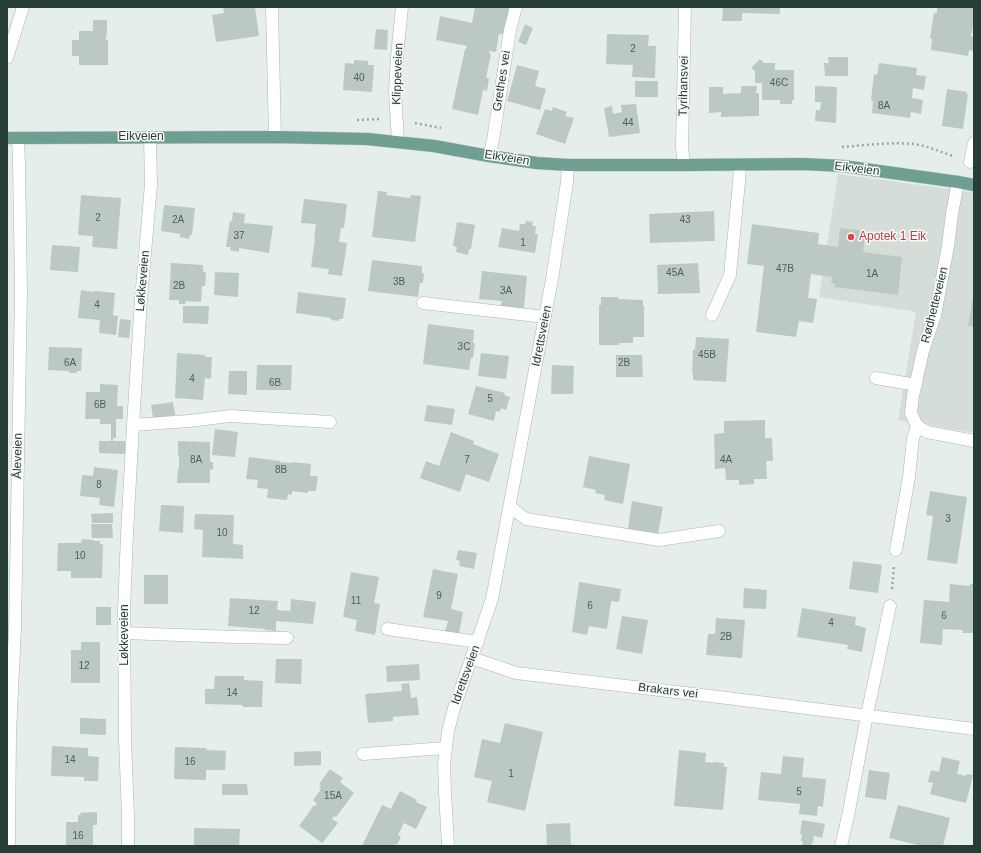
<!DOCTYPE html>
<html>
<head>
<meta charset="utf-8">
<style>
  body { margin:0 }
  #map { position:relative; width:981px; height:853px; overflow:hidden; background:#e6eeea; font-family:Helvetica,sans-serif }
  canvas { display:block }
  .frame { position:absolute; inset:0; border:8px solid #273e38; pointer-events:none }
</style>
</head>
<body>
<div id="map">
<canvas width="981" height="853"></canvas>
<div class="frame"></div>
</div>
<script>
const ctx = document.querySelector('canvas').getContext('2d');
ctx.lineJoin = 'round';
function paint(path, color) { ctx.fillStyle = color; ctx.fill(path, 'evenodd'); }
function stroke(path, color, width, dash) { ctx.strokeStyle = color; ctx.lineWidth = width; ctx.lineCap = dash ? 'butt' : 'round'; ctx.setLineDash(dash || []); ctx.stroke(path); }
function drawText(font, color, halo, rows, align = 'center') {
  ctx.font = font + ' Helvetica,sans-serif'; ctx.lineWidth = 3; ctx.setLineDash([]); ctx.textBaseline = 'middle'; ctx.strokeStyle = halo; ctx.fillStyle = color; for (const [text, x, y, turn = 0] of rows) {
    ctx.save(); ctx.translate(x, y); ctx.rotate((+turn || 0) * Math.PI / 180); ctx.textAlign = isNaN(turn) ? turn : align; if (halo) ctx.strokeText(text, 0, 0); ctx.fillText(text, 0, 0); ctx.restore();
  }
}
const built = new Path2D(`
  M838 174 950 189 974 193V433L898 420 916 312 819 297Z`);
const building = new Path2D(`
  M223 7H255L259 36 216 42 212 15 224 13Z
  M475 7H509L504 34H499L496 52 489 51V53L491 54 486 78H489L487 91 483 90 478 115 452 109 465 49H466L467 46 436 40 440 16 472 23Z
  M723 7H780V14L742 13V21H722Z
  M937 7H974V27H973L971 36 974 37V51L969 50 968 56 931 50 932 39 930 38 934 13H937Z
  M93 20H107V35H106V40H108V65H79V56H72V40H79V31H93Z
  M525 24 533 28 526 45 518 42Z
  M376 29 388 30 387 50 374 49Z
  M607 34 649 35 648 46H656L655 78 632 77 633 65 606 64Z
  M828 57H848V76H825L824 63H829Z
  M760 59 764 63H775V70H794V100H792V104H780V100H762V83H755V71L751 68Z
  M354 60 368 61V65H374L372 92 343 90 345 63 354 64Z
  M879 63 917 68 916 75 926 76 924 90 913 88 912 98 923 100 921 114 911 112 910 118 872 113 873 101 871 100 874 74 877 75Z
  M517 65 539 71 535 86 546 89 540 110 507 101Z
  M635 81H658V97H635Z
  M741 86H757L756 93H759V116L721 117V112L709 113V87H723V94L741 93Z
  M815 86 837 87 836 123 815 121 816 110H820L821 102H815Z
  M947 89 967 92 966 94H968L963 129 942 126Z
  M636 104 640 133 609 137 604 108 612 106 613 114 622 112 621 105Z
  M553 107 567 112 565 116 574 118 565 144 536 134 545 109 552 111Z
  M378 191 387 192 386 195 410 198 411 195 421 196 415 242 372 237Z
  M81 195 121 198 117 249 92 247 93 236 78 235Z
  M304 199 347 204 344 228H341L339 242 347 243 342 276 328 274 329 269 311 267 315 239H314L316 224 301 223Z
  M164 205 195 208 192 235H190L189 239 180 237V234L161 231Z
  M714 211 715 241 650 243 649 214Z
  M233 212 245 214 244 223 273 226 269 253 239 248V252L230 250 231 247H226L230 221H232Z
  M526 221 533 222 532 226H536L535 234H538L535 253 498 247 502 228 519 231 520 224H525Z
  M457 222 475 225 471 249H469L468 255 456 252 457 247 453 246Z
  M752 224 819 233 818 244 838 247 840 228 866 231 863 252 902 257 898 295 834 287 835 284 831 283 832 277 811 274 808 298 817 299 813 323 799 321 796 337 756 332 764 266 747 264Z
  M52 245 80 247 78 272 50 270Z
  M372 260 422 266V273L424 274 423 283H420L418 297 368 291Z
  M171 263 203 265V272H206L205 286H202L201 302 186 301 185 304H179V300H169Z
  M698 263 700 293 658 294 657 265Z
  M482 271 527 276 524 308 501 306 502 301 479 299Z
  M215 272 239 273 238 297 214 295Z
  M81 290 93 292 94 291 115 293 113 315 118 316 116 335 99 333 100 320 78 318Z
  M298 292 346 298 343 319H339V321L331 320V318L296 313Z
  M601 297H618V299L643 300V306H644V337H633V343H619V345H599V305H601Z
  M973 297H974V326H968Z
  M183 306H209L208 324 183 323Z
  M120 319 131 320 129 338 118 337Z
  M428 324 474 330 473 343H475L473 358H471L469 370 423 364Z
  M696 337 729 339 726 382 693 380V373H692L693 350H695Z
  M49 347 82 348 81 371H77V373H69V371L48 370Z
  M177 353 205 355V357H212L211 379 205 378 203 400 175 398Z
  M481 353 509 356 506 379 478 376Z
  M616 355H642L643 377H616Z
  M257 365H292L291 390H256Z
  M552 365 574 366 573 394H551Z
  M229 371H247V395L228 394Z
  M100 384 118 385 117 406H123V419H116V438H113V441H125V454L99 453V441H111V424H100V419H85L86 392H100Z
  M476 386 505 393 504 395 510 397 506 410 501 408 500 412 496 411 494 421 468 414Z
  M173 402 175 415 153 418 151 405Z
  M427 405 455 409 452 425 424 421Z
  M765 420V438H772L773 461H766L767 479H754V484L739 485V480H726L725 468 715 469 714 434 724 433V421Z
  M215 429 238 432 235 457 212 455Z
  M451 432 474 441 473 444 499 454 489 482 466 474 460 492 420 478 426 461 439 466Z
  M178 441 210 442V462H213V470L210 469V483H177L178 469H179V457L178 456Z
  M589 456 630 464 623 504 604 500 605 495 595 493 596 490 583 487Z
  M249 457 280 461V462L292 463V462L311 464 310 476H318L316 491H308V493L292 491V495L288 494 287 500 267 498 268 489 257 488 258 480 246 479Z
  M94 467 118 470 114 507 99 505 100 498 80 496 82 475 93 476Z
  M930 491 967 497 957 564 927 560 933 516 926 515Z
  M632 501 663 507 658 534 628 529Z
  M161 505 184 506 183 533 159 531Z
  M113 513V523H92L91 514Z
  M195 514 234 515 233 544 243 545V559L202 557 203 530 194 529Z
  M91 524H112L113 538H92Z
  M82 539 94 540V541H100V544H103L102 578H71V571H57L58 543H81Z
  M458 550 477 553 474 569 459 566 460 561 456 560Z
  M853 561 882 565 878 593 849 589Z
  M433 569 458 574 451 609 463 612 459 634 445 631 448 621 423 617Z
  M351 572 379 577 374 603 380 604 375 635 355 631 357 620 343 617Z
  M144 575H168V604H144Z
  M579 582 621 589 619 602 611 601 607 629 589 626 587 635 572 632Z
  M950 584 970 586V584H974V633H962L963 630 943 629 942 645 920 643 924 600 949 602Z
  M744 588 767 590 766 609 743 608Z
  M230 598 278 601 277 610 290 611 291 599 316 602 313 624 276 621V631L265 630V629L228 626Z
  M96 607H111V625H96Z
  M802 608 856 617 855 625 866 628 862 652 847 649 848 645 797 637Z
  M622 616 648 620 642 654 616 649Z
  M716 618 745 620 742 658 706 655 708 634H715Z
  M81 642H100V683H71V650H81Z
  M276 659H302L301 684 275 683Z
  M419 664 420 680 387 682 386 666Z
  M215 676H244V680L263 681 262 707H243L242 705 205 704V689H214Z
  M409 683 411 698 417 697 419 715 393 717V721L368 723 365 694 402 691 401 684Z
  M80 718 106 719V735L80 734Z
  M505 723 543 732 525 811 487 802 492 781 474 777 482 739 500 743Z
  M52 746 88 748V756L99 757 98 781H84V777L51 776Z
  M175 747 206 748 207 750 226 751 225 770H206V780L174 779Z
  M679 750 706 753 705 762 713 763V762L724 763V767H727L723 810 674 806Z
  M321 751V765L294 766V752Z
  M783 756 804 758 802 777 826 779 823 807 818 806 817 816 799 814 800 804 758 800 761 772 781 774Z
  M942 757 960 761 957 774 966 776V774L973 775 966 803 930 794 933 783 928 782 931 770 939 772Z
  M330 769 343 778 340 782 354 793 336 817 334 816 332 819 338 823 322 843 299 826 314 805 315 806 317 804 313 800 321 789 319 788 321 786 319 784Z
  M869 770 890 773 886 800 865 797Z
  M222 784H247L248 795H222Z
  M400 791 417 800 416 802 427 807 416 829 404 823 398 835 401 837 397 845 394 844 393 846H362L382 805 391 809Z
  M898 805 950 818 943 846H922L889 838Z
  M97 812V825H93V846H66V822H78V815H81L80 813Z
  M802 820 825 824 822 838 814 836 813 843 812 842 811 846 802 845 803 841H801L802 834H800Z
  M570 823 571 846H547L546 824Z
  M194 828 240 829 239 846H194Z`);
const path = new Path2D(`
  M357 120 380 119
  M415 123 441 128
  M842 147C866 145 891 142 914 144 928 146 940 152 953 156
  M892 589 894 566`);
const minor = new Path2D(`
  M272 7 275 137
  M7 58 23 7
  M398 141 395 92 397 56 402 7
  M489 156 493 140 510 30 516 7
  M970 162 974 143
  M684 165 682 147 685 7
  M958 182 952 214 948 246 935 315 923 351 913 396 911 413 917 426 927 432 974 441
  M423 303 545 317
  M712 315 730 275 739 182 740 165
  M876 378 916 385
  M133 425 189 421 230 416 330 422
  M510 507 526 519 659 540 719 531
  M896 550 909 477 913 438 917 426
  M387 629 478 642
  M124 633 235 637 287 638
  M472 658 516 673 727 698 974 729
  M363 754 446 748
  M9 846 10 733 15 628 21 291 19 163 18 138
  M128 846V817L125 739 124 611 127 534 133 425 141 300 151 184 150 137
  M448 846 445 792 444 764 448 731 454 708 492 599 552 279 567 182 568 165
  M841 846 848 816 867 715 890 606`);
const major = new Path2D(`
  M7 138 275 137 367 139 434 146 489 156 537 163 568 165H684L803 164 843 166 958 182 974 185`);
const markers = [
  [851,237,4,"#e0444e"]
];
const numberNames = [
  ["2",633,49],
  ["40",359,78],
  ["46C",779,83],
  ["8A",884,106],
  ["44",628,123],
  ["2",98,218],
  ["2A",178,220],
  ["43",685,220],
  ["37",239,236],
  ["1",523,243],
  ["47B",785,269],
  ["45A",675,273],
  ["1A",872,274],
  ["3B",399,282],
  ["2B",179,286],
  ["3A",506,291],
  ["4",97,305],
  ["3C",464,347],
  ["45B",707,355],
  ["6A",70,363],
  ["2B",624,363],
  ["4",192,379],
  ["6B",275,383],
  ["5",490,399],
  ["6B",100,405],
  ["8A",196,460],
  ["7",467,460],
  ["4A",726,460],
  ["8B",281,470],
  ["8",99,485],
  ["3",948,519],
  ["10",222,533],
  ["10",80,556],
  ["9",439,596],
  ["11",356,601],
  ["6",590,606],
  ["12",254,611],
  ["6",944,616],
  ["4",831,623],
  ["2B",726,637],
  ["12",84,666],
  ["14",232,693],
  ["14",70,760],
  ["16",190,762],
  ["1",511,774],
  ["5",799,792],
  ["15A",333,796],
  ["16",78,836]
];
const streetNames = [
  ["Klippeveien",398,74,-88],
  ["Grethes vei",502,81,-81],
  ["Tyrihansvei",684,86,-89],
  ["Eikveien",141,137],
  ["Eikveien",507,158,9],
  ["Eikveien",857,169,7],
  ["Løkkeveien",143,281,-85],
  ["Rødhetteveien",935,305,-76],
  ["Idrettsveien",542,336,-79],
  ["Åleveien",18,456,-89],
  ["Løkkeveien",125,635,-90],
  ["Idrettsveien",466,675,-70],
  ["Brakars vei",668,691,7]
];
const healthNames = [
  ["Apotek 1 Eik",859,237]
];
paint(built, '#d5ddd9');
paint(building, '#bcc8c3');
stroke(minor, '#a9b6b1', 13);
stroke(major, '#c3c9c7', 13);
stroke(path, '#8aaea3', 2.5, [2, 3]);
stroke(minor, '#fff', 12);
stroke(major, '#6f9f93', 12);
for (const [x, y, r, color] of markers) { const dot = new Path2D(); dot.arc(x, y, r, 0, 2 * Math.PI); ctx.fillStyle = color; ctx.fill(dot); stroke(dot, '#f7faf9', 1.5); }
drawText('10px', '#4c605b', null, numberNames);
drawText('12px', '#273e38', '#f7faf9', streetNames);
drawText('12px', '#be3a42', '#f7faf9', healthNames, 'left');
</script>
</body>
</html>
